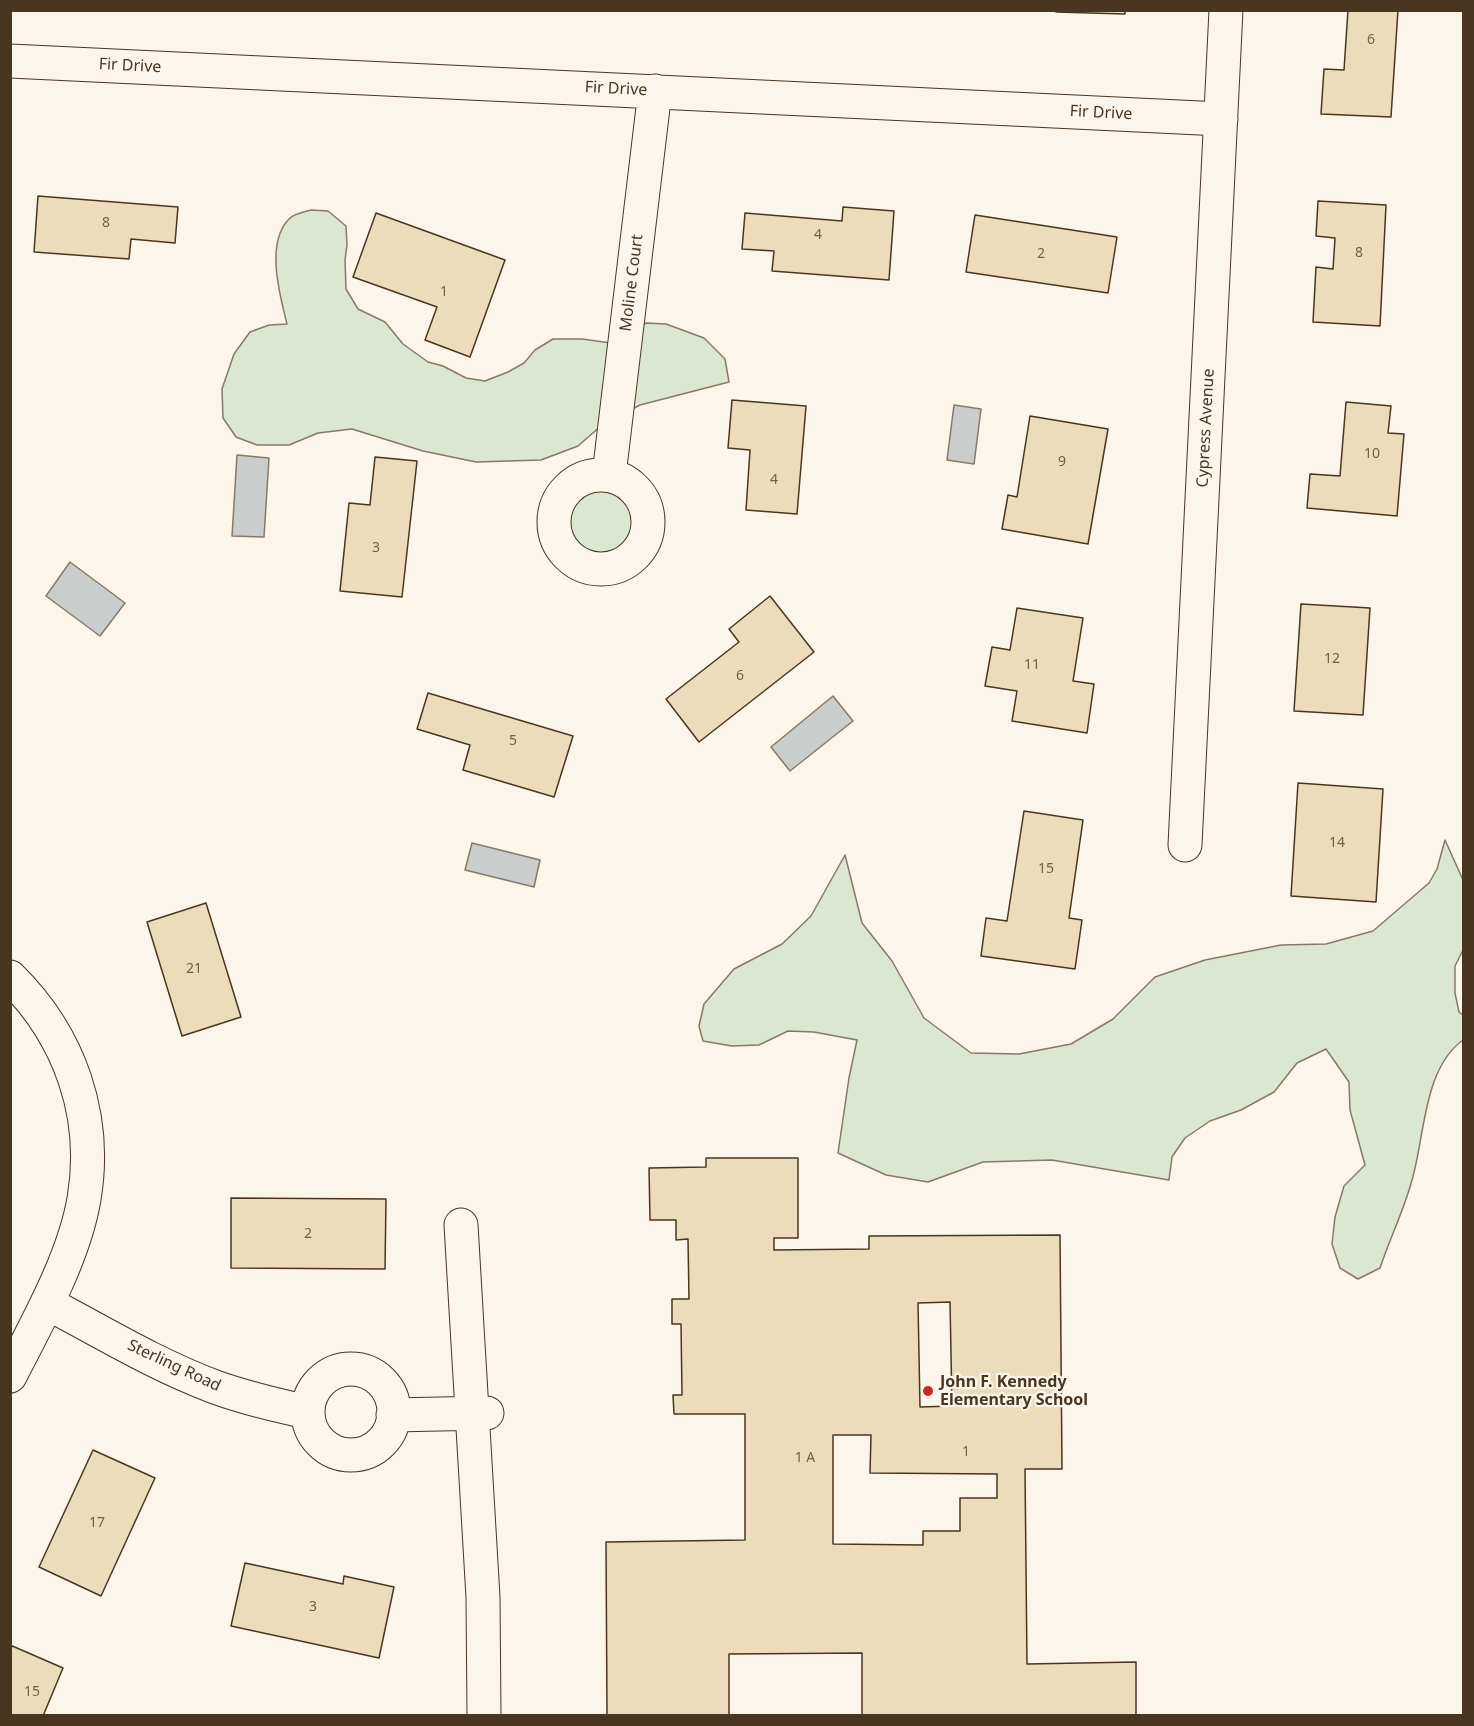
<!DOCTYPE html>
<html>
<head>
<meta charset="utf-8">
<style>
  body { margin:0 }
  #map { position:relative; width:1474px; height:1726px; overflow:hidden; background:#fbf6e9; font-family:"Noto Sans",sans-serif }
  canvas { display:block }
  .frame { position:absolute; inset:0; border:12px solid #4a3520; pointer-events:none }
</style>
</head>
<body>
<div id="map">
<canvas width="1474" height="1726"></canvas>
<div class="frame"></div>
</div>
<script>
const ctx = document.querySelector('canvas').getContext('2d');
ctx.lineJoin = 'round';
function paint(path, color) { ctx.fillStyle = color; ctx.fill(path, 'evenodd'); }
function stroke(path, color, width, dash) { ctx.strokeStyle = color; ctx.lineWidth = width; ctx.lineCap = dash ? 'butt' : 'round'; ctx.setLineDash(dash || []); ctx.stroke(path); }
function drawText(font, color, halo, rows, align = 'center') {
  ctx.font = font + ' "Noto Sans",sans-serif'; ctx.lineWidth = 4.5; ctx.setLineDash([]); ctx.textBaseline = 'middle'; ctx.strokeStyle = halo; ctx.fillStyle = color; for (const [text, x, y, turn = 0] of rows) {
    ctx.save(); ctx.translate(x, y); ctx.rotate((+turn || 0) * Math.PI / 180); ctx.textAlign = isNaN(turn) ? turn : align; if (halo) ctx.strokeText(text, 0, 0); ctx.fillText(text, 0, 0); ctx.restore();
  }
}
const green = new Path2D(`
  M311 210 328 211 346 226 347 245 345 260 346 289 358 309 385 322 403 344 428 362 443 366 466 378 485 381 508 372 524 363 535 350 553 339H582L611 343 646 323 666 324 704 338 725 359 729 382 640 405 602 425 578 446 541 460 476 462 423 451 352 429 318 433 289 445H257L236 437 223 418 222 389 234 354 250 332 269 325 287 324C280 296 265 243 289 219 293 214 304 212 311 210Z
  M562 521a38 38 0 1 1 76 0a38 38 0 1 1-76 0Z
  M1445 840 1463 880V950L1455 966V993L1459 1012 1463 1015V1040C1423 1069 1425 1136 1412 1180 1404 1210 1390 1238 1380 1268L1358 1279 1340 1268 1332 1244 1335 1217 1344 1186 1365 1165 1350 1110 1349 1082 1326 1049 1297 1063 1274 1092 1241 1110 1210 1121 1185 1138 1172 1157 1169 1180 1052 1160 983 1162 928 1182 886 1175 838 1153 849 1078 857 1040 814 1032 788 1031 759 1045 732 1046 703 1041 699 1026 704 1004 734 969 782 944 811 916 845 855 862 923 892 961 924 1018 971 1053 1019 1054 1071 1044 1113 1019 1155 977 1205 960 1281 945 1326 944 1373 931 1429 883 1437 869Z`);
const water = new Path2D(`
  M954 405 981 409 974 464 947 460Z
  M237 455 269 458 264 537 232 536Z
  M70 562 125 603 100 636 46 596Z
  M833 696 853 721 790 771 771 747Z
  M472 843 540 860 534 887 465 870Z`);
const building = new Path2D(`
  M1056 10H1125V14L1056 12Z
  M1348 10H1398L1391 117 1321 114 1324 69 1344 70Z
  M38 196 178 207 175 243 131 239 129 259 34 252Z
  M1318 201 1386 205 1380 326 1313 322 1316 267 1333 269 1335 238 1316 236Z
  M843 207 894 211 889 280 772 271 774 251 742 249 745 213 842 221Z
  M376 213 505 260 470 357 425 340 437 307 353 277Z
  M975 215 1117 237 1108 293 966 272Z
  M732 400 806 406 797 514 746 510 750 450 728 448Z
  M1346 402 1391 406 1388 433 1404 434 1397 516 1307 508 1310 474 1340 476Z
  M1030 416 1108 429 1088 544 1002 529 1008 495 1017 497Z
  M375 457 417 461 402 597 340 591 349 503 370 505Z
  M770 596 814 652 699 742 666 699 739 642 729 629Z
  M1301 604 1370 608 1363 715 1294 711Z
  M1017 608 1083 618 1073 681 1094 684 1087 733 1012 721 1017 691 985 686 992 647 1010 650Z
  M428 693 573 736 554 797 463 770 470 745 417 729Z
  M1298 783 1383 789 1376 902 1291 896Z
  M1024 811 1083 820 1069 918 1082 920 1075 969 981 956 986 918 1007 921Z
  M206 903 241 1017 182 1036 147 922Z
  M706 1158H798V1238H774V1250L869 1249V1236L1060 1235 1062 1469H1025L1027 1664 1136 1662V1716H862V1653L729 1654V1716H607L606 1542 745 1540V1414H674L673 1395H682L681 1324H672V1299H689L688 1239 676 1240V1220H650L649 1168 706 1167ZM950 1302 952 1406 920 1407 918 1303ZM833 1435H871L870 1473 997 1474V1498H960V1531H923V1545L833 1544Z
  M231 1198 386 1199 385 1269 231 1268Z
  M93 1450 155 1478 101 1596 39 1567Z
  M245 1563 343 1584 344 1576 394 1587 379 1658 231 1626Z
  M10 1645 63 1668 43 1716H10Z`);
const minor = new Path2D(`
  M10 61 1221 119
  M609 475 655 91
  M554 522a47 47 0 1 1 94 0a47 47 0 1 1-94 0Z
  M1185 845 1226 10
  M10 977C70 1036 98 1116 84 1199 74 1258 37 1323 10 1376
  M461 1225 483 1597 484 1716
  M47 1303C102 1332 156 1365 215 1387 245 1398 276 1405 307 1412
  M308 1412a43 43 0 1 1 86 0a43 43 0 1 1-86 0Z
  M393 1415 487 1413`);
const markers = [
  [928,1391,6,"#c62828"]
];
const numberNames = [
  ["6",1371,40],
  ["8",106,223],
  ["4",818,235],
  ["8",1359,253],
  ["2",1041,254],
  ["1",444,292],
  ["10",1372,454],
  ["9",1062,462],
  ["4",774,480],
  ["3",376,548],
  ["12",1332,659],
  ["11",1032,665],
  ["6",740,676],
  ["5",513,741],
  ["14",1337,843],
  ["15",1046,869],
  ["21",194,969],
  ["2",308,1234],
  ["1",966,1452],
  ["1 A",805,1458],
  ["17",97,1523],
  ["3",313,1607],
  ["15",32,1692]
];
const streetNames = [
  ["Fir Drive",130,66,3],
  ["Fir Drive",616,89,3],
  ["Fir Drive",1101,113,3],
  ["Moline Court",632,283,-83],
  ["Cypress Avenue",1206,428,-87],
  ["Sterling Road",174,1366,25]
];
const poiNames = [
  ["John F. Kennedy",940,1382],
  ["Elementary School",940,1400]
];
paint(green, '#dce7d0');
stroke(green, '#887966', 1.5);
paint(water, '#c9cecd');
stroke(water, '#887966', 1.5);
paint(building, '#ecdcbc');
stroke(building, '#4a3520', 1.5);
stroke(minor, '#4a3520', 35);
stroke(minor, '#fbf6e9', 33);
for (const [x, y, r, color] of markers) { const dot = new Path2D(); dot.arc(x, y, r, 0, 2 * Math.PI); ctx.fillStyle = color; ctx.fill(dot); stroke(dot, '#fbf6e9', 2); }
drawText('14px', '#725f47', null, numberNames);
drawText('16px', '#4a3520', '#fbf6e9', streetNames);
drawText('bold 16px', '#4a3520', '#fbf6e9', poiNames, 'left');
</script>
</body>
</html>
